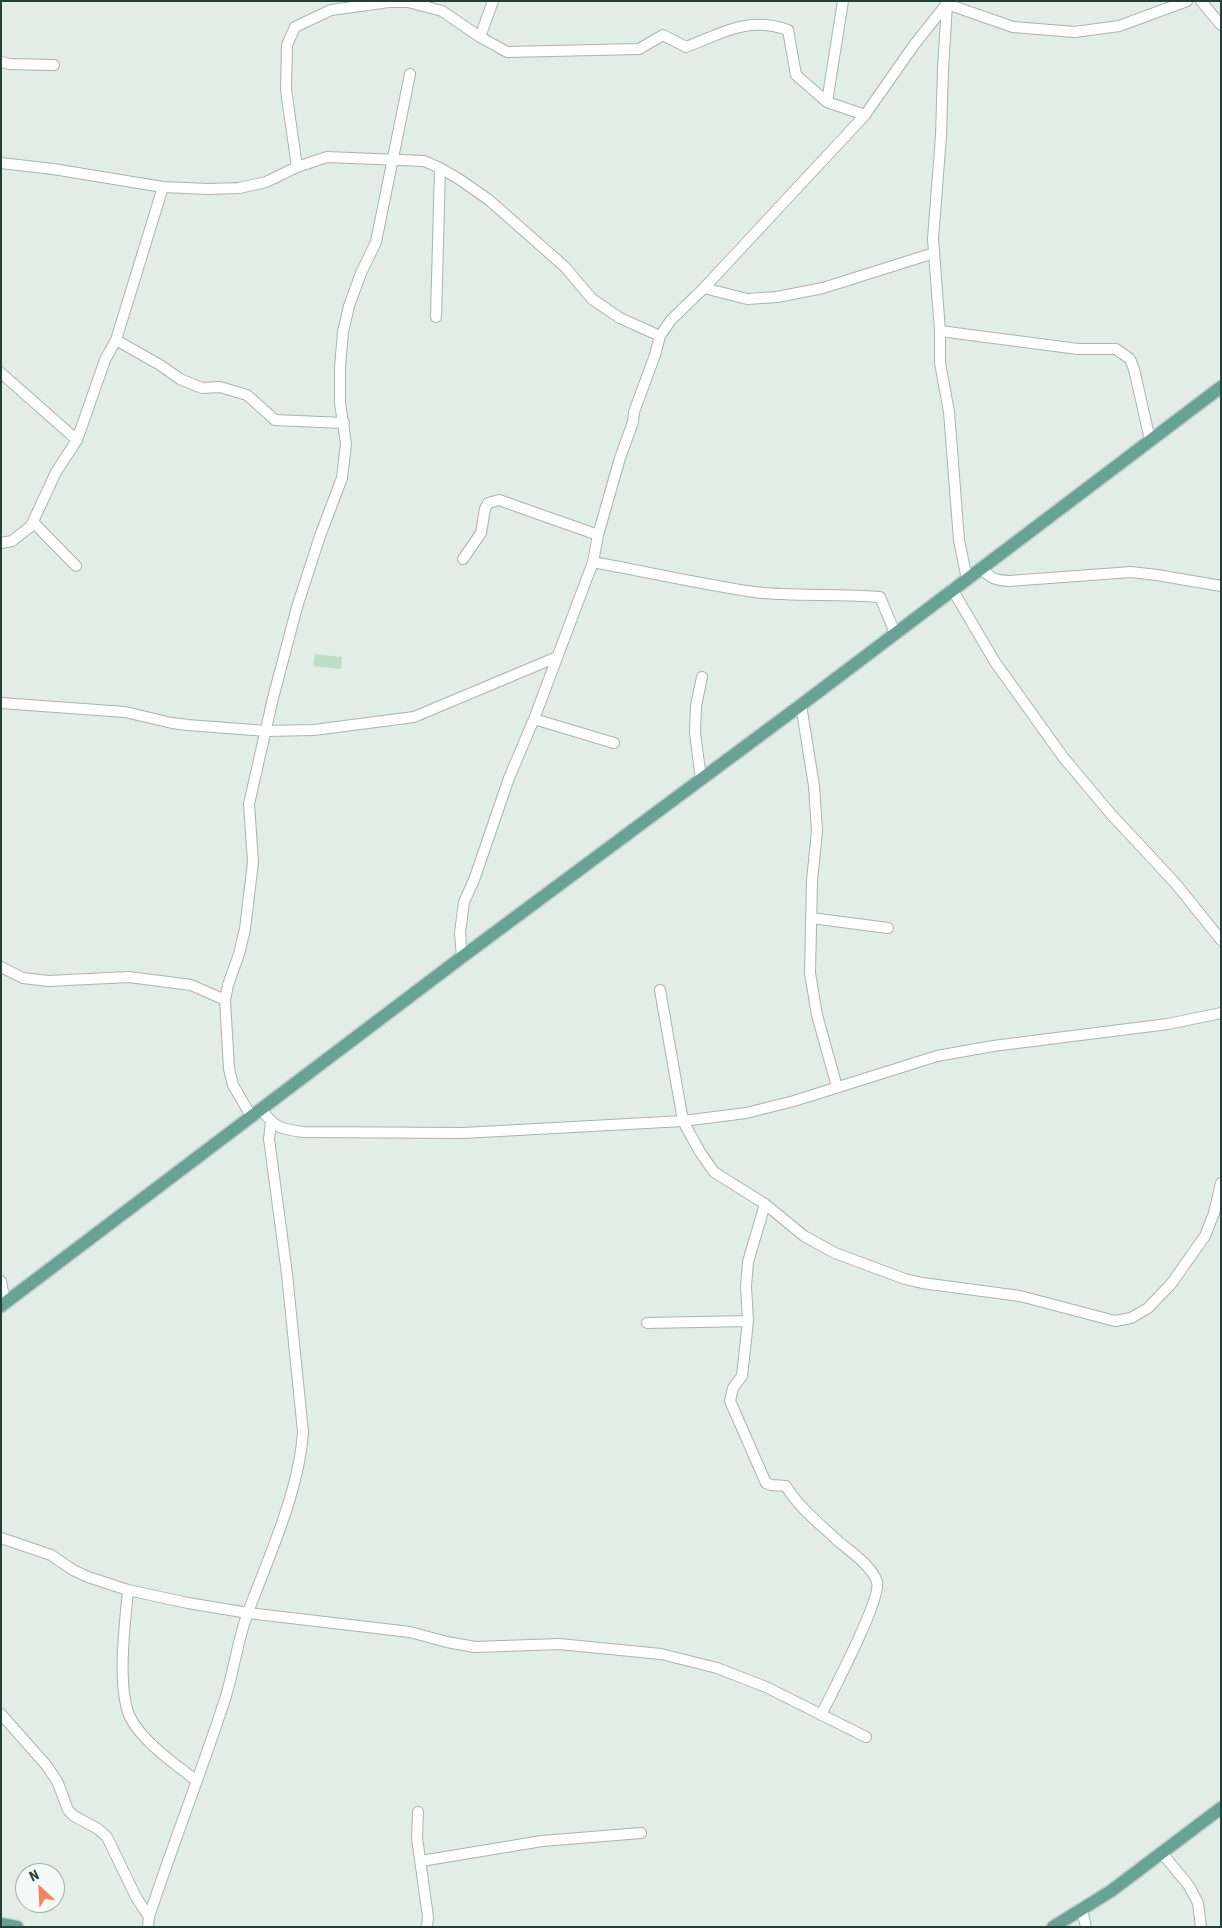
<!DOCTYPE html>
<html>
<head>
<meta charset="utf-8">
<style>
  body { margin:0 }
  #map { position:relative; width:1222px; height:1928px; overflow:hidden; background:#e2ede8; font-family:"Roboto Condensed",sans-serif }
  canvas { display:block }
  .frame { position:absolute; inset:0; border:2px solid #223f38; pointer-events:none }
  .north { position:absolute; left:15px; top:1863px; width:50px; height:50px; box-sizing:border-box; background:#f3f9f6; border:1px solid #9fafaa; border-radius:50%; rotate:335deg; font-size:14px; font-weight:700; line-height:20px; text-align:center; color:#223f38 }
  .north::after { content:''; display:block; margin:auto; width:18px; height:22px; background:#f58358; clip-path:polygon(50% 0,100% 100%,50% 72%,0 100%) }
</style>
</head>
<body>
<div id="map">
<canvas width="1222" height="1928"></canvas>
<div class="frame"></div>
<div class="north">N</div>
</div>
<script>
const ctx = document.querySelector('canvas').getContext('2d');
ctx.lineJoin = 'round';
function paint(path, color) { ctx.fillStyle = color; ctx.fill(path, 'evenodd'); }
function stroke(path, color, width, dash) { ctx.strokeStyle = color; ctx.lineWidth = width; ctx.lineCap = dash ? 'butt' : 'round'; ctx.setLineDash(dash || []); ctx.stroke(path); }
const green = new Path2D(`
  M315 654 342 657 341 669 313 666Z`);
const minor = new Path2D(`
  M1201 1 1221 25
  M480 37 493 1
  M1 62 10 64 54 65
  M827 102 843 1
  M1 163 53 169 163 187 208 189 239 188 266 182 297 167 327 157 424 161 440 168 459 179 489 200 565 267 592 299 620 318 660 336
  M297 167 286 90 287 45 295 27 331 10 389 2H408L442 11 480 37 507 52 639 49 663 35 686 47C723 33 747 16 788 30L796 75 827 102 865 115
  M704 288 747 299 777 297 823 288 934 253
  M436 317 440 168
  M940 331 1078 349H1116L1130 359 1134 369 1150 440
  M116 340 160 365 180 379 202 388 220 387 247 395 275 420 344 423
  M1 373 77 440
  M33 522 76 566
  M1 543 12 541 31 526 56 472 77 440 105 360 116 340 163 187
  M463 559 481 533 485 509 488 503 499 500 598 535
  M593 562C647 572 701 584 754 592 796 597 838 593 880 597L895 633
  M982 568C990 579 996 580 1009 581L1131 572 1157 575 1221 586
  M967 579 959 540 949 412 940 363V331L933 239 941 136 943 69 947 4 1013 27 1075 32 1119 26 1187 1
  M952 589 995 662 1063 757 1110 813 1176 884 1221 940
  M1 703 125 712 172 723 188 725 266 731 314 730 414 717 557 657
  M801 705 814 786 817 831 812 881 810 973 817 1015 837 1087
  M534 719 614 743
  M701 779 695 733 696 706 702 677
  M811 918 888 928
  M462 957 460 933 464 902 474 880 509 778 534 719 593 562 598 535 620 458 633 422 634 412 655 355 660 336 671 320 704 288 865 115 914 45 949 1
  M1 967 23 978 48 981 129 977 191 985 225 1000
  M660 990 683 1121 700 1152 714 1172 765 1204 804 1236 835 1253 905 1279 922 1283 1020 1296 1115 1321 1131 1318 1148 1308 1171 1284 1205 1236 1214 1213 1221 1183
  M261 1109C275 1128 280 1129 303 1132L463 1133 683 1121 746 1113 794 1101 937 1056 993 1046 1168 1024 1221 1013
  M251 1116 233 1085 229 1069 225 1000 228 985 239 954 245 929 253 862 249 804 273 698 297 607 320 536 342 478 346 444 340 403V367L343 332 349 306 361 273 376 242 410 74
  M765 1204 748 1262 746 1286 748 1321 742 1376 733 1388 730 1401 766 1483 771 1485 786 1486C798 1507 820 1524 838 1541 851 1552 872 1566 877 1582 882 1598 831 1695 821 1715
  M1 1281 5 1303
  M647 1323 748 1321
  M1 1538 51 1555 73 1570 88 1577 128 1590 188 1603 248 1613 410 1632 447 1642 475 1647 559 1644 661 1654 717 1668 766 1687 866 1737
  M128 1590C125 1624 117 1683 129 1715 140 1740 176 1765 197 1781
  M1 1714 47 1766 58 1783 68 1810 74 1816 98 1829 107 1837 136 1897 149 1917
  M418 1812 417 1838 428 1917 427 1927
  M1162 1853 1189 1886 1198 1903 1201 1927
  M421 1861 542 1841 641 1833
  M1082 1910 1086 1927
  M148 1927 149 1917C173 1843 202 1771 226 1696 234 1669 238 1639 248 1612 269 1557 299 1491 303 1432L287 1274 269 1139 271 1122`);
const major = new Path2D(`
  M1 1306 462 957 801 705 1221 387
  M1 1924 17 1927
  M1053 1927 1111 1891 1221 1808`);
paint(green, '#bbdec5');
stroke(minor, '#a5b5b0', 12);
stroke(major, '#c1c9c7', 15);
stroke(minor, '#fff', 10);
stroke(major, '#66a395', 12);
</script>
</body>
</html>
